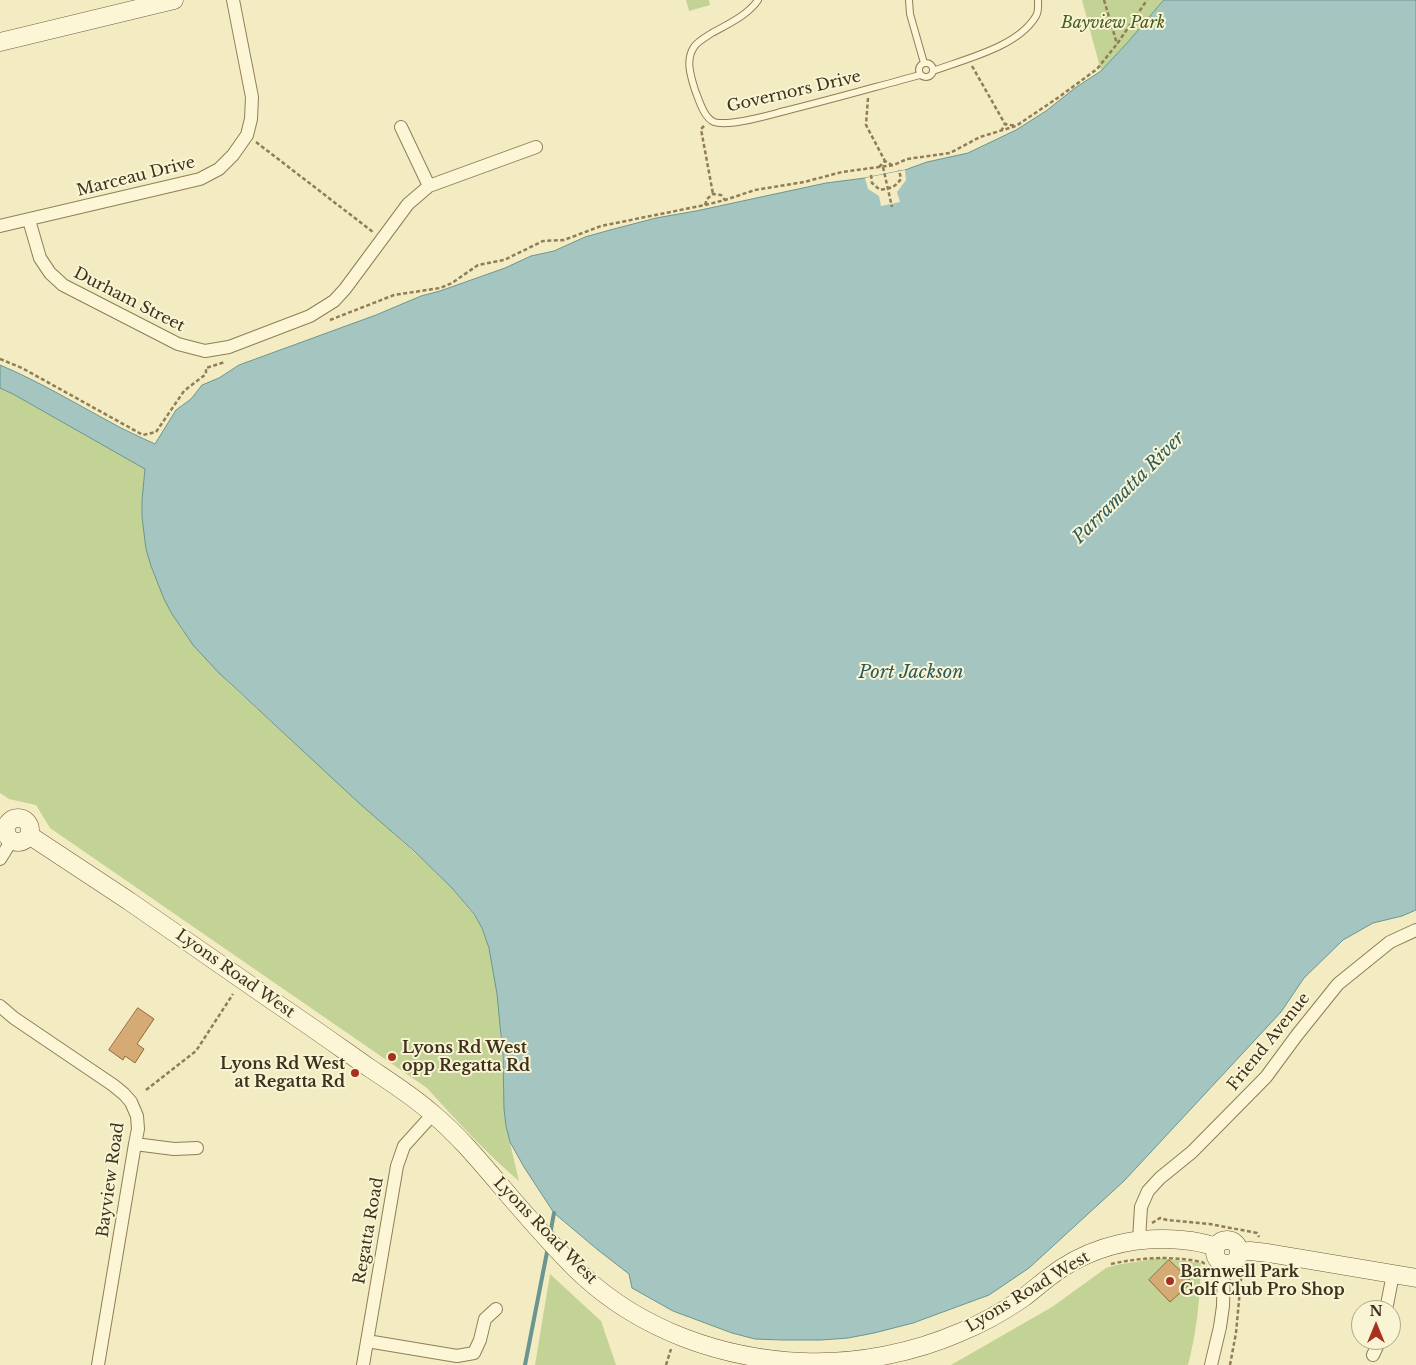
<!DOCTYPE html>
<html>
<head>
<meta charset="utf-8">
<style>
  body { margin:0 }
  #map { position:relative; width:1416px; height:1365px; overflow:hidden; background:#f3ebc2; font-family:"Libre Baskerville",serif }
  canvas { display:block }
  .north { position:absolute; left:1351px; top:1300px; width:50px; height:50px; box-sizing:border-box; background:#f9f4d3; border:1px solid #aea68a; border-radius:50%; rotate:0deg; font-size:14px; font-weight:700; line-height:20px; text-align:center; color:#3e311d }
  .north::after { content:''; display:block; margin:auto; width:18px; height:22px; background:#a6311f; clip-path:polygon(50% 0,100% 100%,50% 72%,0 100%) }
</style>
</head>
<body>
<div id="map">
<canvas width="1416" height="1365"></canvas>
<div class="north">N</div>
</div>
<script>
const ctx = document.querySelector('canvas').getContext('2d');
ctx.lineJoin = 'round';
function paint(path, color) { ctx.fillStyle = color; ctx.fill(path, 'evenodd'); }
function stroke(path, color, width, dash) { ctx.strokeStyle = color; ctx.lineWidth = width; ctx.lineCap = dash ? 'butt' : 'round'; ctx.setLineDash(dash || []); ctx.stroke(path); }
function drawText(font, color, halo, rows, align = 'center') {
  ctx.font = font + ' "Libre Baskerville",serif'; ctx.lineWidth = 4; ctx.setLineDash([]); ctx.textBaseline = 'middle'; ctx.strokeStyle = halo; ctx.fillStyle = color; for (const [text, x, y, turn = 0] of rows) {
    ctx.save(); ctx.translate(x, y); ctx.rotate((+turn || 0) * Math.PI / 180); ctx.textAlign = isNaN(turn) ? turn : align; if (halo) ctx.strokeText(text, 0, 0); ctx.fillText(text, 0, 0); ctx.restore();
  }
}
const green = new Path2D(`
  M686 0H709L710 5 689 11Z
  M1082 0H1164L1128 42 1101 71Z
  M0 388 13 394 146 469 144 478 146 549 151 566 164 599 182 630 231 685 427 864 452 888 477 919 482 928 489 948 495 979 499 1010 506 1126 519 1181C486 1153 456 1120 427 1088L50 828 36 805 9 799 0 793Z
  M1160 1258 1201 1263C1200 1298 1197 1331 1188 1365H951L1052 1307 1106 1268 1116 1265Z
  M550 1274 601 1321 616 1365H535Z`);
const water = new Path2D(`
  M1164 0H1416V910L1402 916 1373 923 1343 940 1304 978 1281 1012 1124 1181 1029 1268 989 1295 913 1323 874 1333 848 1338 821 1340H782L755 1339 732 1333 673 1311 632 1288 629 1274 598 1250 554 1213 524 1167 510 1142 506 1126 504 1109 503 1056 497 994 489 948 482 928 474 914 452 888 414 851 359 803 218 672 193 645 172 614 164 599 151 566 146 549 142 517V500L145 469 13 394 0 388V365C38 381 73 402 110 422 124 430 140 437 155 444L176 410 191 399 202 385 219 378 239 365 376 315 421 296 440 291 505 268 531 256 554 251 585 237 610 230 656 218 696 211 826 183 865 178 905 170 927 162 968 153 1016 130 1046 111 1075 88 1101 71 1128 42Z`);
const pier = new Path2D(`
  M905 170 906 180 897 192 900 202 881 206 879 196 868 189 865 178Z`);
const stream = new Path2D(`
  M550 1235 554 1213
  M525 1365 548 1247`);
const building = new Path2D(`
  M138 1008 154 1019 137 1044 144 1049 135 1063 125 1056 123 1060 109 1050Z
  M1169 1260 1192 1282 1170 1302 1149 1280Z`);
const path = new Path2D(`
  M1104 0 1117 44
  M972 66 1005 124
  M868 98 866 125 885 161
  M704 126 701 129 713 194
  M1001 131 1005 124 1016 126
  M256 142 373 232
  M879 167 885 161 892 165
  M883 167 892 207
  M871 175 872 183 880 190C891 188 894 188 901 179L899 170
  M705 205 707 199 713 194 721 195 725 200
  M330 320 394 295 440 288 452 283 478 265 504 260 543 241 564 240 601 226 705 205 725 200 755 190 804 182 842 172 894 165 907 159 950 153 980 137 1016 126 1059 97 1097 69 1117 44 1147 0
  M0 359 22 368 143 435 156 432 184 391 206 374V368L225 362
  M146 1090 196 1051 233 994
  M1152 1223 1160 1218 1167 1220 1210 1224 1257 1233 1259 1237
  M1111 1264C1142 1257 1171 1256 1202 1262L1205 1264 1206 1268 1212 1271
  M666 1365 671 1349
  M1230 1365 1236 1333 1241 1279V1276L1237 1275`);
const lane = new Path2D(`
  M758 0C748 15 728 24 712 33 706 37 698 41 694 47 685 60 691 77 695 90 699 100 704 118 714 122 729 127 769 115 785 111 830 100 875 87 920 75
  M909 0 910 14 924 63
  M919 70a7 7 0 1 1 14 0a7 7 0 1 1-14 0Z
  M933 71C965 59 1018 47 1036 16 1039 11 1038 5 1038 0`);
const street = new Path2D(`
  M401 127 429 186
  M29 220 40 258 50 273 63 285 178 344 205 351 229 347 310 316 334 301 345 289 408 204 429 186 536 147
  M0 226 200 179 219 169 233 155 247 135 251 119 252 97 233 0
  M0 859 12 840
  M0 1006 14 1018 113 1085 124 1094 131 1102 137 1116 138 1129 135 1144 98 1365
  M135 1144 174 1149 197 1148
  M1139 1240 1141 1207 1148 1191 1160 1178 1192 1152 1266 1077 1297 1035 1338 984 1390 942 1416 930
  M1386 1310 1393 1274
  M367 1341 457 1356 474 1353 480 1340 485 1319 496 1309
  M1373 1355 1380 1340
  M363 1365 397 1166 404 1146 433 1114
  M1211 1365 1220 1327 1223 1306 1224 1263`);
const secondary = new Path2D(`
  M0 42 174 0
  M6 830a12 12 0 1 1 24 0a12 12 0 1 1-24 0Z
  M29 835C62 857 96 879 129 901 177 934 225 968 273 1001 306 1023 338 1046 371 1069 392 1083 414 1097 433 1114 465 1141 491 1175 519 1207 539 1230 559 1253 581 1274 641 1330 722 1359 804 1362 857 1364 913 1353 961 1332 983 1323 1004 1311 1023 1298 1036 1288 1048 1277 1062 1268 1098 1245 1140 1236 1182 1240 1194 1241 1205 1243 1216 1247
  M1215 1252a12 12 0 1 1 24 0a12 12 0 1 1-24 0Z
  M1239 1252 1250 1251 1268 1253 1416 1278`);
const markers = [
  [392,1057,5,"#a6311f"],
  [355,1073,5,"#a6311f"],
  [1170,1281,5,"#a6311f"]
];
const parkNames = [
  ["Bayview Park",1113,23]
];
const streetNames = [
  ["Governors Drive",794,92,-13],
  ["Marceau Drive",136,177,-14],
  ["Durham Street",129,300,27],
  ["Lyons Road West",235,974,35],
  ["Friend Avenue",1269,1042,-51],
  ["Bayview Road",111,1180,-82],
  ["Regatta Road",369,1231,-80],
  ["Lyons Road West",545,1231,46],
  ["Lyons Road West",1028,1292,-31]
];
const poiNames = [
  ["Lyons Rd West",402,1048],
  ["opp Regatta Rd",402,1066],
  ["Lyons Rd West",345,1064,"right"],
  ["at Regatta Rd",345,1082,"right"],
  ["Barnwell Park",1180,1272],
  ["Golf Club Pro Shop",1180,1290]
];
const waterNames = [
  ["Parramatta River",1129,488,-45],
  ["Port Jackson",911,673]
];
paint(green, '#c3d395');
paint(water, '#a5c5c0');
stroke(water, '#6a9590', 1);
paint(pier, '#f3ebc2');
stroke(stream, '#6a9590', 4);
paint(building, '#d6aa74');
stroke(building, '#92693a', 1);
stroke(lane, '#907d57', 8);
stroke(street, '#907d57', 14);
stroke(secondary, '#725d3a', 19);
stroke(path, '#907d57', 2.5, [4, 2.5]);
stroke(lane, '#fcf6d7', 6);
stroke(street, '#fcf6d7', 12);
stroke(secondary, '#fcf6d7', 18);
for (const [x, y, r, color] of markers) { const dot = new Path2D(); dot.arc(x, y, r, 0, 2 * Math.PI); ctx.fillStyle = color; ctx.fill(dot); stroke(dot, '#f9f4d3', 2); }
drawText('italic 16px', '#455d21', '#f9f4d3', parkNames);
drawText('16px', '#3e311d', '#f9f4d3', streetNames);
drawText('bold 16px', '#3e311d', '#f9f4d3', poiNames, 'left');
drawText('italic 18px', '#2a5b5f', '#f9f4d3', waterNames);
</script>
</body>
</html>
